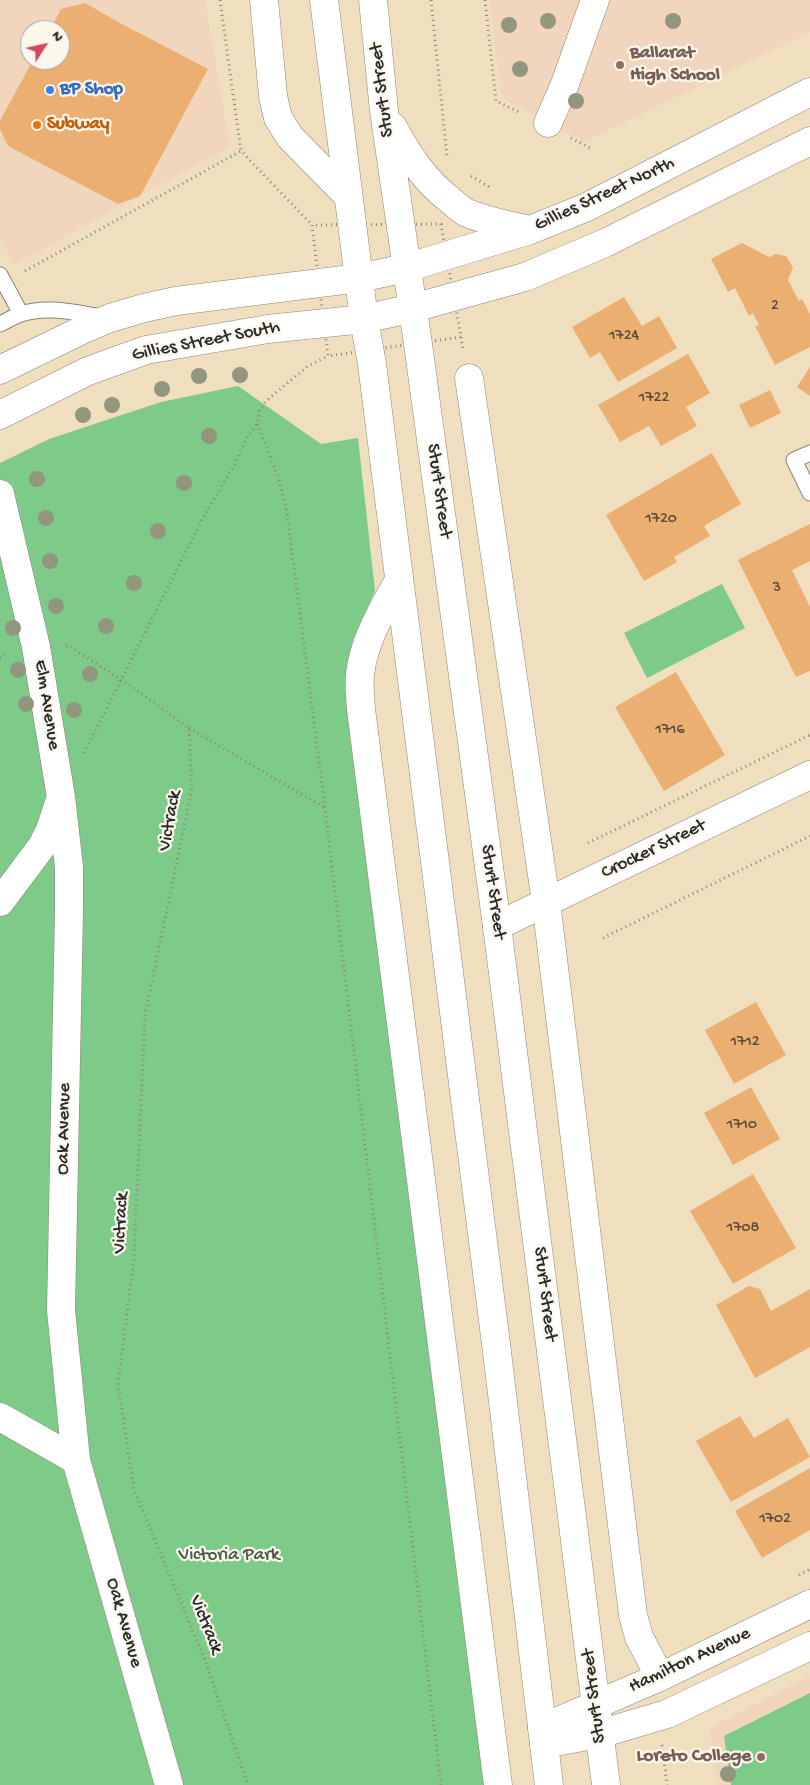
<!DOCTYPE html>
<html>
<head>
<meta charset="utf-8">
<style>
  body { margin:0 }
  #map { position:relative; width:810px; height:1785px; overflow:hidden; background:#f0dfbf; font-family:"Gochi Hand",sans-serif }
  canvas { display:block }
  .north { position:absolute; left:20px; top:20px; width:50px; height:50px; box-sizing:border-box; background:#fbf7ec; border:1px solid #a8a59f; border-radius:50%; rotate:55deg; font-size:14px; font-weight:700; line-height:20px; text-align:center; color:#2b2b2b }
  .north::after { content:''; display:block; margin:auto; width:18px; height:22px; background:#d1495b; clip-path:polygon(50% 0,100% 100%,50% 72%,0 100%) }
</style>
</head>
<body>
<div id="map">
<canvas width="810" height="1785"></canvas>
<div class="north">N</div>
</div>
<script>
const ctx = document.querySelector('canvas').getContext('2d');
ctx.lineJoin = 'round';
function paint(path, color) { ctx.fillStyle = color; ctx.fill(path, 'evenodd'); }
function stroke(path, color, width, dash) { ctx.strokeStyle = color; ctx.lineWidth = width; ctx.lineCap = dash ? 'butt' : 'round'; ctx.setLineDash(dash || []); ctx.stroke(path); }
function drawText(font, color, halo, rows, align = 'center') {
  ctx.font = font + ' "Gochi Hand",sans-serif'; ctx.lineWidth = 4.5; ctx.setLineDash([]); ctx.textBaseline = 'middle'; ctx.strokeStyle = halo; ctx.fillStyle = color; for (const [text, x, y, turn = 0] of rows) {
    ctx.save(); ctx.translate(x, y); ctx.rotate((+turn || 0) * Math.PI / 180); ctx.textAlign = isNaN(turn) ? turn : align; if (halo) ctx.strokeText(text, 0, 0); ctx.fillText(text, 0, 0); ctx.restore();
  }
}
const built = new Path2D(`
  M0 0H205L230 147 14 265 0 238ZM30 30H60V60H30Z
  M490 0H810V32L584 142 502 98Z
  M810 1676V1785H717L709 1728Z`);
const green = new Path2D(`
  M238 386 321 444 358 438 375 591 353 640 348 661 345 688 489 1785H0V463L49 439 161 402Z
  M722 584 745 628 647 678 624 633Z
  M810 1693V1785H731L724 1736Z`);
const building = new Path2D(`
  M85 3 120 23 208 69 140 196 118 204 8 146 0 129V121L33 60H60V30H50L61 9Z
  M742 243 769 257 776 254 786 256 793 267 788 280 799 301 802 299 810 314V347L775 365 755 326 759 325 753 313 749 316 735 288 728 292 711 259Z
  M624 297 642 326 659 316 677 348 618 382 600 352 590 358 572 327Z
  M688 354 710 393 686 407 697 426 661 446 649 426 620 442 598 405Z
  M810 367V396L797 387Z
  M770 390 781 413 750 428 739 405Z
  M712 453 741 504 704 526 710 536 674 557 677 562 644 581 606 515Z
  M810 524V561L792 570 810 607V671L796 677 738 560Z
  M676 672 725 755 664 791 615 707Z
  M756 1002 786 1055 734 1084 705 1030Z
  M751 1087 780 1139 733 1165 704 1113Z
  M753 1174 796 1248 733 1284 690 1211Z
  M749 1286 760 1289 771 1311 810 1289V1347L755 1378 716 1305Z
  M740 1416 754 1438 788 1418 810 1457 731 1502 696 1441Z
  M810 1468V1530L762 1558 735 1511Z`);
const path = new Path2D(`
  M220 0 241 151
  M431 0 447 156
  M485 0 496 101 521 113
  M571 138 590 148
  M471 176 491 188
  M441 224 461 337 328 356 312 225Z
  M25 271 241 151 312 225
  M461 337 463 349
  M257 424 278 477 286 506 325 808 441 1785
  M66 646H69L122 680 189 728 192 789 145 1015 134 1257 118 1384 134 1490 205 1660 248 1785
  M0 658 8 653
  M189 728 325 808
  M84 753 204 516 232 469 246 439 257 424 260 409 266 401 308 366 328 356
  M588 843 810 735
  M603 938 810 836
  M799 1575 810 1569
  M662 1745 667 1785`);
const service = new Path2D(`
  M0 275 21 314
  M0 324C7 321 14 316 21 314 47 305 76 313 103 317
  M810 453 794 460 810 493`);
const minor = new Path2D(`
  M264 0 273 96 278 118 290 137 348 196
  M548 123 565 84 595 0
  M469 378 546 902 633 1615 639 1637 660 1677
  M0 494 36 647 61 797 50 830 42 846 0 902
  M399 580C383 609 364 640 360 674 359 686 360 698 361 709L498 1785
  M61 797 69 867V911L61 1310 76 1460
  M497 926 810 775
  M0 1417 76 1460 169 1785
  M542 1728 660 1677 810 1604
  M544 1744 599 1734 667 1714 810 1646`);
const secondary = new Path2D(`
  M324 0 364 319 372 364 497 1352 549 1785
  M373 0 384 111 418 344 497 926 606 1785
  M393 127C408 155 424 180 450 200 455 204 460 209 465 212 485 221 508 225 529 230
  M0 370 82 330 110 318 144 308 176 301 359 278 406 268 530 230 587 207 810 92
  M0 415 88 371 146 350 268 329 364 319 413 308 525 277 605 243 810 141`);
const trees = [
  [548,21],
  [673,21],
  [509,25],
  [520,69],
  [576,101],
  [240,375],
  [199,376],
  [162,389],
  [112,405],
  [83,415],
  [209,436],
  [37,479],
  [184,483],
  [46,518],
  [158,531],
  [50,561],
  [134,583],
  [56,606],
  [106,626],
  [13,628],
  [18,670],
  [90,674],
  [26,704],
  [74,710],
  [728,1774]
];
const markers = [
  [620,65,5,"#8d6e63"],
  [50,90,5,"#3f7fe0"],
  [37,125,5,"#e8710a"],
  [761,1757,5,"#8d6e63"]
];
const numberNames = [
  ["2",775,307],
  ["1724",624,337],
  ["1722",654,399],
  ["1720",661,520],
  ["3",777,589],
  ["1716",670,731],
  ["1712",745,1043],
  ["1710",742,1126],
  ["1708",743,1229],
  ["1702",775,1520]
];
const educationNames = [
  ["Ballarat",630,54],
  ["High School",630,76],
  ["Loreto College",751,1757,"right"]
];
const shopNames = [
  ["BP Shop",60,90]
];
const streetNames = [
  ["Sturt Street",383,90,-97],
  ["Gillies Street North",605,195,-25],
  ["Gillies Street South",206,342,-11],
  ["Sturt Street",438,491,82],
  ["Elm Avenue",46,705,81],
  ["Victrack",171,821,-80],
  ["Crocker Street",654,850,-26],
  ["Sturt Street",492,892,82],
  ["Oak Avenue",65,1129,-89],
  ["Victrack",122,1223,-87],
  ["Sturt Street",544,1294,83],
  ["Oak Avenue",123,1623,74],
  ["Victrack",205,1625,68],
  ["Hamilton Avenue",690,1661,-25],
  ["Sturt Street",595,1696,-97]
];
const foodNames = [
  ["Subway",47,125]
];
const parkNames = [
  ["Victoria Park",229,1556]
];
paint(built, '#f1d5bd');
paint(green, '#7dca89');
paint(building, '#ebaf71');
stroke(service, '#8e8575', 17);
stroke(minor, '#8e8575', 29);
stroke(secondary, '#8e8575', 29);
stroke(path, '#8e8575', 3, [1, 4]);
stroke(service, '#fff', 15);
stroke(minor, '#fff', 28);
stroke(secondary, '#fff', 28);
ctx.fillStyle = '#91967d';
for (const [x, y] of trees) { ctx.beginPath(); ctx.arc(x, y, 8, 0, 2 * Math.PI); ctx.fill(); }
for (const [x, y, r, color] of markers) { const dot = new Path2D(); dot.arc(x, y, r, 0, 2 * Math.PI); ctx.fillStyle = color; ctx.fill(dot); stroke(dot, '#fbf7ec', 2); }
drawText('16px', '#5b4c3c', null, numberNames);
drawText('bold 19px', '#785e54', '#fbf7ec', educationNames, 'left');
drawText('bold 19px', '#366cbe', '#fbf7ec', shopNames, 'left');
drawText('19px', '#2b2b2b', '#fbf7ec', streetNames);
drawText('bold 19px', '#c56008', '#fbf7ec', foodNames, 'left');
drawText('19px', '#445b47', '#fbf7ec', parkNames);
</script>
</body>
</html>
